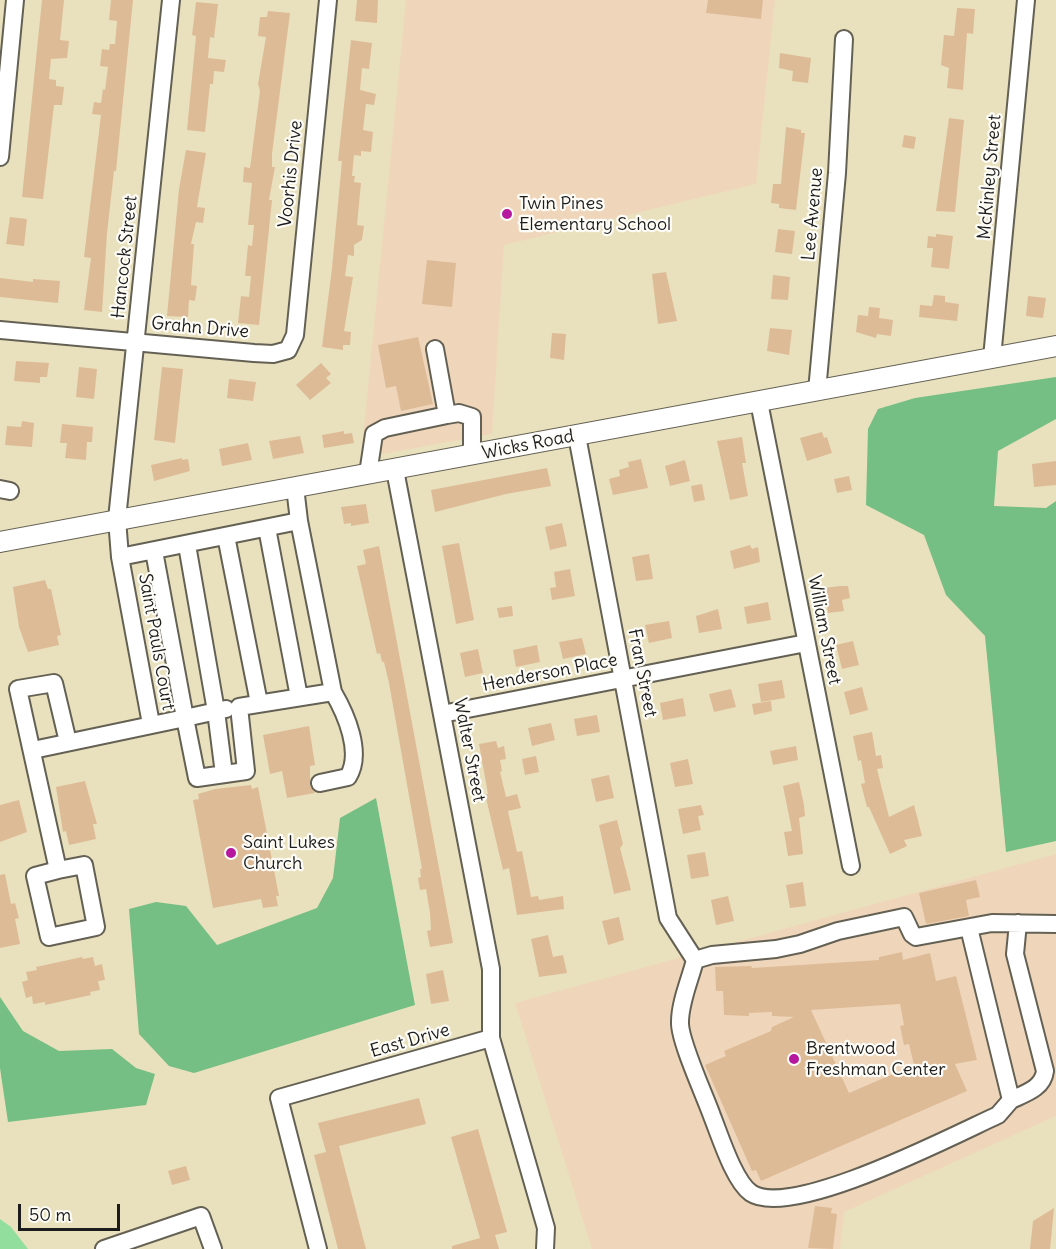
<!DOCTYPE html>
<html>
<head>
<meta charset="utf-8">
<style>
  body { margin:0 }
  #map { position:relative; width:1056px; height:1249px; overflow:hidden; background:#e9e1bd; font-family:Delius,sans-serif }
  canvas { display:block }
  .scale { position:absolute; left:18px; top:1204px; width:102px; height:27px; box-sizing:border-box; border:3px solid #1c1c1c; border-top:0; padding-left:8px; font-size:18px; line-height:21px; white-space:nowrap; color:#1c1c1c; -webkit-text-stroke:4px #fdfcf7; paint-order:stroke }
</style>
</head>
<body>
<div id="map">
<canvas width="1056" height="1249"></canvas>
<div class="scale">50 m</div>
</div>
<script>
const ctx = document.querySelector('canvas').getContext('2d');
ctx.lineJoin = 'round';
function paint(path, color) { ctx.fillStyle = color; ctx.fill(path, 'evenodd'); }
function stroke(path, color, width, dash) { ctx.strokeStyle = color; ctx.lineWidth = width; ctx.lineCap = dash ? 'butt' : 'round'; ctx.setLineDash(dash || []); ctx.stroke(path); }
function drawText(font, color, halo, rows, align = 'center') {
  ctx.font = font + ' Delius,sans-serif'; ctx.lineWidth = 4.5; ctx.setLineDash([]); ctx.textBaseline = 'middle'; ctx.strokeStyle = halo; ctx.fillStyle = color; for (const [text, x, y, turn = 0] of rows) {
    ctx.save(); ctx.translate(x, y); ctx.rotate((+turn || 0) * Math.PI / 180); ctx.textAlign = isNaN(turn) ? turn : align; if (halo) ctx.strokeText(text, 0, 0); ctx.fillText(text, 0, 0); ctx.restore();
  }
}
const built = new Path2D(`
  M406 0H775L756 184 504 245 492 434 361 458Z
  M1056 854V1116L844 1212 840 1249H592L515 1003Z`);
const green = new Path2D(`
  M0 1219 11 1227 28 1249H0Z`);
const forest = new Path2D(`
  M1056 377V419L998 451 994 506 1046 508 1056 501V841L1006 852 985 636 946 595 924 535 866 505 868 429 878 409 915 398Z
  M376 798 415 1005 194 1073 169 1066 139 1034 129 909 156 902 186 906 217 945 317 908 333 878 340 818Z
  M0 997 23 1031 59 1051 112 1049 136 1068 155 1074 146 1105 8 1122 0 1068Z`);
const building = new Path2D(`
  M42 0H64L60 40 69 41 67 58 51 59 49 79 56 80V86L64 87 62 105H54L43 199 22 197Z
  M111 0H133L116 171H114L107 233 102 312 84 310 91 258 84 257 101 115 92 114 94 102 101 103 103 89 105 90 108 67 100 66 102 49 109 50 110 44H115L117 21 109 20Z
  M357 0H378L377 23 355 21Z
  M708 0H763L761 19 706 13Z
  M196 2 218 4 214 38 210 37 208 58 226 60 224 72 214 71 213 84H210L205 132 187 130 196 36 192 35Z
  M957 8 975 9 973 34 967 33 963 90 947 88 949 68 941 65 944 35 954 36Z
  M268 11 290 13 272 154V167H275L269 200H272L259 325 238 323 241 296 249 297 251 276H245L248 245 252 246 254 225H248L252 183 243 182 244 167 250 168 260 91 258 84 266 37 258 36 260 17H267Z
  M351 40 372 43 369 69 362 68 360 90 376 94 374 105 366 104 363 130 373 132 371 152 361 151V156L354 155 352 176H355L354 182 361 183 357 225 364 226 362 240 354 245V256L348 255 345 276 353 277 344 331 351 332 350 345H343V350L322 347 332 268 342 161H338Z
  M780 53 811 58 808 83 792 81 793 71 779 68Z
  M949 118 964 120 955 212 936 211Z
  M786 127 801 130V133H805L796 210 779 208V204L771 203 773 184H781Z
  M904 135 916 137 914 149 902 147Z
  M186 150 206 153 197 207 205 208 203 223 196 222 191 244H194L191 285 197 286 195 301 189 300 188 317 167 316 179 189Z
  M10 217 27 219 24 246 6 244Z
  M778 229 795 231 792 254 775 252Z
  M936 234 953 236 949 269 931 267 933 248H927L928 236 936 237Z
  M427 260 456 263 452 307 422 304Z
  M666 272 677 321 658 324 652 274Z
  M773 275 790 277 788 300 771 299Z
  M0 278 33 282V279L60 281 58 303 0 297Z
  M934 295 945 296V302L959 304 957 321 919 317 920 305 932 306Z
  M1028 296 1046 298 1043 318 1026 316Z
  M869 307 880 308 879 318 893 320 891 336 877 334 876 338 856 332 858 315 868 316Z
  M770 328 792 330 789 355 767 351Z
  M552 333 566 334 564 360 550 358Z
  M418 337 433 404 401 411 396 386 386 388 378 345Z
  M16 361 49 363 47 377H40V383L14 381Z
  M321 363 331 374 326 378 331 383 310 400 296 385Z
  M79 367 97 369 94 399 76 397Z
  M162 367 183 369 175 443 154 440Z
  M229 379 256 382 253 401 227 398Z
  M22 421 34 423 32 447 5 445 7 426 21 427Z
  M62 424 93 427 92 442H87L86 460 65 458 67 443H60Z
  M344 431V434L352 433 354 443 324 448 322 435Z
  M822 432 824 438 827 437 832 453 807 461 800 438Z
  M300 436 304 453 273 459 269 441Z
  M742 437 746 463H742L748 496 730 500 717 441Z
  M248 443 252 460 222 466 219 449Z
  M182 458V460L188 459 190 471 154 481 151 465Z
  M641 459 648 488 613 495 609 479 620 476 619 470 629 467 628 462Z
  M685 460 690 481 670 486 665 466Z
  M1056 461V485L1034 487 1032 464Z
  M547 468 551 486 506 494 435 512 431 490Z
  M849 476 852 490 837 493 834 479Z
  M702 484 705 500 694 502 691 486Z
  M366 504 369 523 351 526V523L344 524 341 507Z
  M562 523 567 546 550 550 545 527Z
  M459 543 474 620 456 624 442 546Z
  M750 545 752 549 758 547 760 562 734 569 730 551Z
  M379 546 453 943 430 947 427 931 431 930 430 913 426 889 420 890 418 878 421 877 420 869H422L389 683 384 662H382L380 653 377 654 357 566 366 564 363 550Z
  M649 554 653 579 636 581 632 557Z
  M570 569 575 596 552 600 550 588 556 587 554 572Z
  M45 580 48 589H51L61 635 57 636 59 645 28 652 19 627 13 587Z
  M840 586H848L850 598 842 600 844 611 828 613 824 588Z
  M768 602 771 620 747 624 744 607Z
  M512 606 513 616 499 618 497 608Z
  M718 609 722 629 699 633 696 616Z
  M669 621 672 638 649 643 645 625Z
  M582 638 586 654 563 659 559 642Z
  M853 641 859 665 842 669 836 645Z
  M537 645 540 662 516 667 513 650Z
  M478 649 483 673 465 677 460 653Z
  M782 680 785 698 761 702 758 684Z
  M862 687 868 710 850 715 844 692Z
  M731 689 736 707 714 712 709 694Z
  M683 698 686 716 663 720 660 703Z
  M771 701 772 711 754 715 752 704Z
  M597 715 600 732 577 736 574 719Z
  M551 723 555 740 532 746 528 728Z
  M309 726 315 765 310 766V785L315 793 287 798 282 771 270 774 263 735Z
  M872 732 876 756 881 755 883 768 877 769 889 817 914 805 922 836 904 840 907 846 890 854 869 807H867L861 784 865 783 861 760 858 761 853 736Z
  M496 741 498 748 504 746 506 759 500 760 502 771 500 772 506 797 517 794 521 808 508 811 517 852 522 851 531 897 538 896 539 900 563 896 564 909 517 915 509 868 503 870 485 794H488L479 744Z
  M796 746 798 760 773 765 770 751Z
  M536 756 539 772 525 775 522 759Z
  M688 759 693 784 675 787 670 763Z
  M609 775 614 798 596 802 591 779Z
  M85 781 97 824H93L96 839 69 845 66 831 63 832 56 787Z
  M799 782 804 805 805 816 799 818 803 854 788 856 784 832 792 831 783 786Z
  M251 785 252 789 258 787 279 896H276L278 906 263 908 261 899 213 908 193 800 199 799 198 794 215 789Z
  M19 800 27 832 0 842V805Z
  M701 805 704 815 698 816 701 830 683 834 678 809Z
  M617 820 623 844 620 848 631 890 614 894 599 825Z
  M705 852 709 876 691 879 687 855Z
  M5 874 11 904 15 903 19 918 15 919 20 944 0 948V875Z
  M976 880 980 897 966 900 969 916 926 924 919 893Z
  M803 882 806 906 790 908 786 885Z
  M728 896 734 921 716 925 711 900Z
  M619 917 624 940 608 945 602 921Z
  M548 935 553 957 563 955 567 973 539 977 531 939Z
  M902 952 903 960 930 953 936 981 956 976 977 1060 955 1064 967 1091 761 1181 756 1170 752 1171 705 1065 726 1056 724 1051 771 1031 772 1027 794 1017 772 1016V1012L749 1013V1016L724 1015 723 991H716L715 967 751 966 752 968 879 960V957ZM900 1004 904 1025 900 1026 904 1045 909 1044 914 1065 849 1093 811 1010Z
  M82 957 83 959 93 957 95 966 102 964 105 980 98 981 100 990 90 992 91 995 45 1005V1002L33 1004 32 996 26 998 22 982 28 980 26 972 37 970 36 967Z
  M443 970 449 1001 431 1004 426 974Z
  M419 1098 426 1124 339 1146 366 1249H338L314 1155 326 1152 318 1123Z
  M478 1129 507 1232 495 1235 499 1249H452V1246L480 1238 451 1137Z
  M186 1166 190 1180 172 1185 168 1171Z
  M815 1206 832 1208 831 1213 837 1214 833 1249 808 1248Z
  M1054 1208 1050 1249H1030L1033 1221Z`);
const minor = new Path2D(`
  M0 157 15 0
  M0 330 254 353 273 354 288 350 295 335 328 0
  M435 349 447 415 459 413 472 417V455
  M992 358 1026 0
  M817 391 837 173 844 39
  M759 402 851 866
  M577 436 668 918 695 960 712 955 776 949 800 944 838 931 904 917 912 934 916 937 992 923 1056 924
  M395 470 491 969V1038
  M368 474 374 434 385 428 447 415
  M0 489 10 491
  M267 528 299 697
  M226 536 259 703
  M187 545 216 711 224 774
  M154 551 185 718 226 709
  M120 557 299 521
  M442 714 806 643
  M151 724 120 557 117 519 171 0
  M33 750 185 718 197 778 246 771 239 707 333 692 299 521 295 487
  M320 783 348 777C363 753 346 714 333 692
  M58 870 84 865 96 927 49 937 35 876 58 870 18 689 54 683 68 742
  M695 960C690 980 680 1002 680 1022 679 1040 705 1096 712 1116 720 1136 734 1181 751 1193 791 1220 954 1135 998 1115L1011 1100 969 928
  M1011 1100C1026 1093 1043 1088 1045 1071L1015 954 1018 923
  M104 1249 201 1216 213 1249
  M318 1249 279 1098 491 1038 546 1228 545 1249`);
const major = new Path2D(`
  M0 542 1056 346`);
const markers = [
  [507,214,6,"#b5179e"],
  [231,853,6,"#b5179e"],
  [794,1059,6,"#b5179e"]
];
const streetNames = [
  ["Voorhis Drive",291,174,-84],
  ["McKinley Street",990,177,-85],
  ["Lee Avenue",813,214,-85],
  ["Hancock Street",125,257,-84],
  ["Grahn Drive",200,328,5],
  ["Wicks Road",528,445,-11],
  ["William Street",824,630,79],
  ["Saint Pauls Court",156,642,80],
  ["Henderson Place",550,673,-11],
  ["Fran Street",642,673,79],
  ["Walter Street",469,750,79],
  ["East Drive",410,1041,-16]
];
const poiNames = [
  ["Twin Pines",519,204],
  ["Elementary School",519,225],
  ["Saint Lukes",243,843],
  ["Church",243,864],
  ["Brentwood",806,1049],
  ["Freshman Center",806,1070]
];
paint(built, '#efd6bb');
paint(green, '#92df9d');
paint(forest, '#75be84');
paint(building, '#debb97');
stroke(minor, '#646154', 20);
stroke(major, '#646154', 22);
stroke(minor, '#fff', 16);
stroke(major, '#fff', 20);
for (const [x, y, r, color] of markers) { const dot = new Path2D(); dot.arc(x, y, r, 0, 2 * Math.PI); ctx.fillStyle = color; ctx.fill(dot); stroke(dot, '#fdfcf7', 2); }
drawText('18px', '#1c1c1c', '#fdfcf7', streetNames);
drawText('18px', '#1c1c1c', '#fdfcf7', poiNames, 'left');
</script>
</body>
</html>
